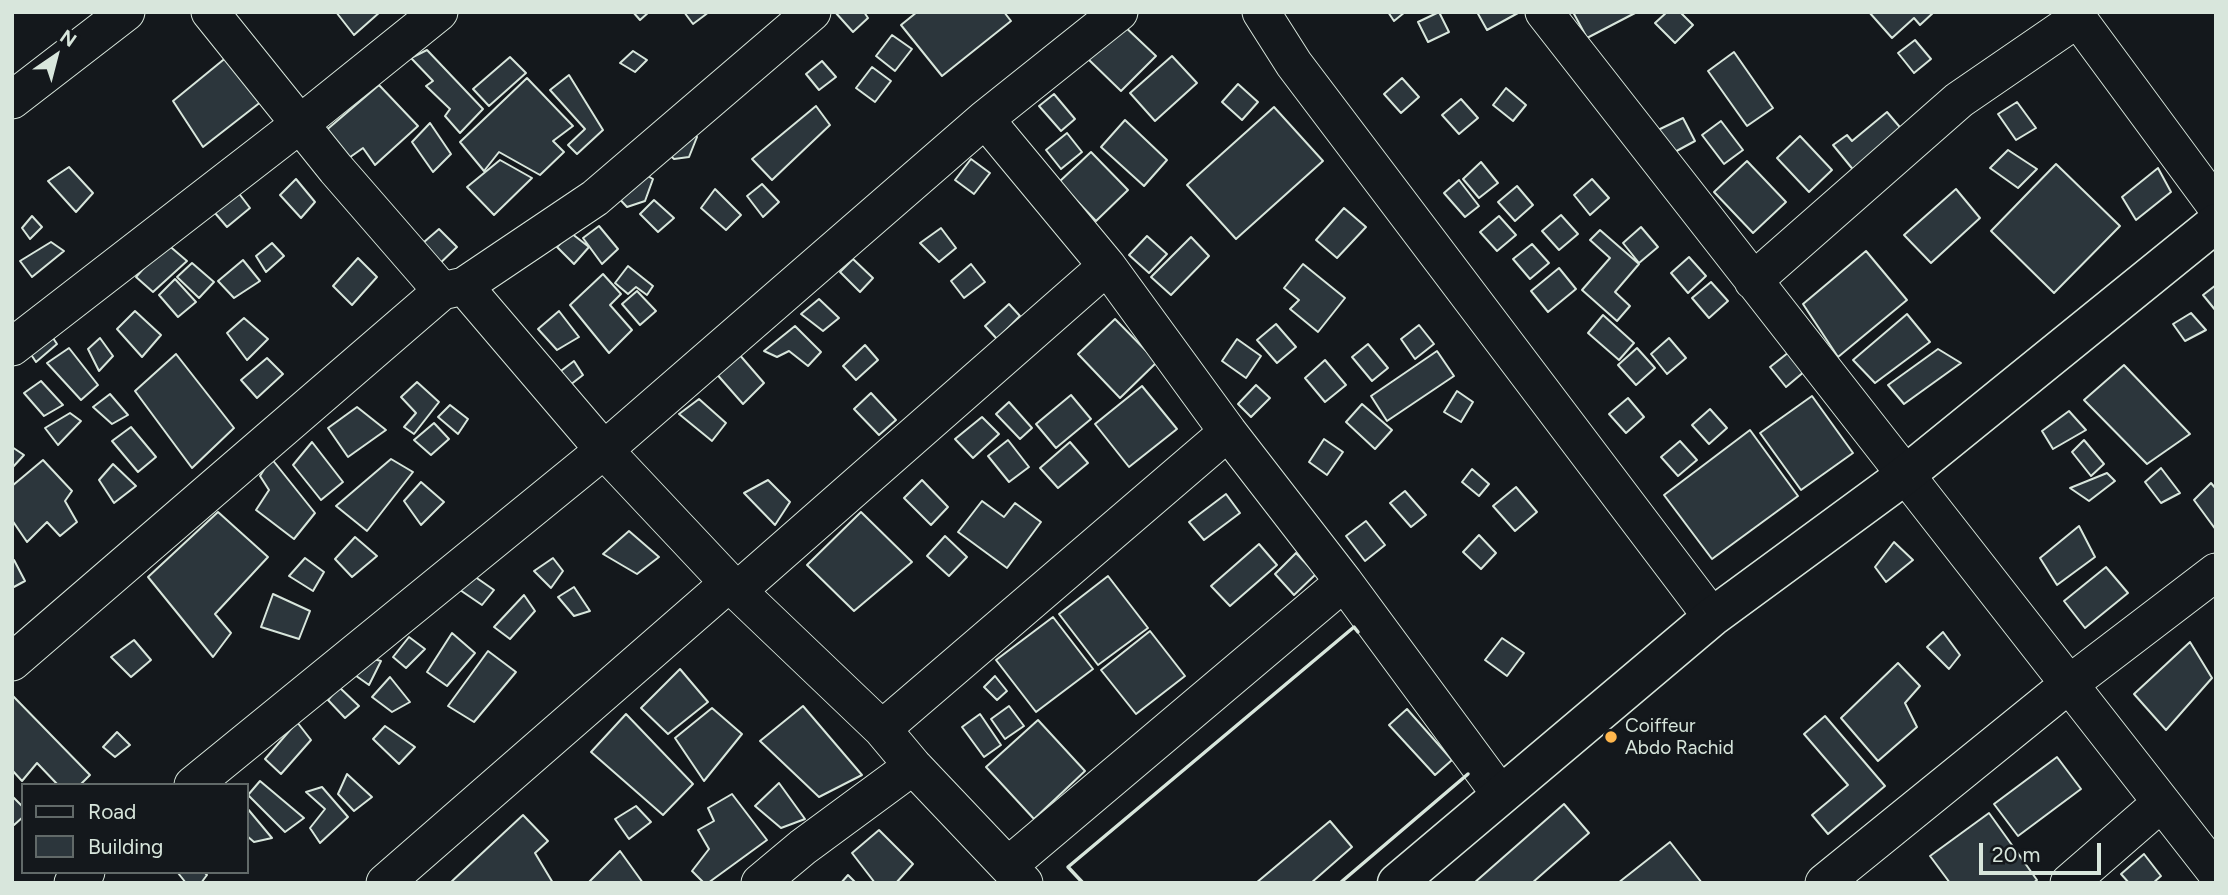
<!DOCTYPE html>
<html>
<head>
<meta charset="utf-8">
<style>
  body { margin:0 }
  #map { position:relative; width:2228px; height:895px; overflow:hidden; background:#14181c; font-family:Figtree,sans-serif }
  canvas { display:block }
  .frame { position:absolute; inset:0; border:14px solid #d8e6dc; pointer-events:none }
  .legend { position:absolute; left:21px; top:783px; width:228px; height:91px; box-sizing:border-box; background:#14181c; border:2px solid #626a69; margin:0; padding:9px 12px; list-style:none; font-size:21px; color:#d8e6dc }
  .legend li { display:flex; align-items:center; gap:14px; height:35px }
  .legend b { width:35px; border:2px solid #626a69 }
  .north { position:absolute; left:21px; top:21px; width:70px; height:70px; -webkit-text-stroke:5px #14181c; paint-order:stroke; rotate:35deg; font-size:19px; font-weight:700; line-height:28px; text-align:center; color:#d8e6dc }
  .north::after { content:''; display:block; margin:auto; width:24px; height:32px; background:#d8e6dc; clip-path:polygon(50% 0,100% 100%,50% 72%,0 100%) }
  .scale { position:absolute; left:1979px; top:843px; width:122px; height:32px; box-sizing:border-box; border:4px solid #d8e6dc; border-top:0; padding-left:9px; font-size:21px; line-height:24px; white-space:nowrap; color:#d8e6dc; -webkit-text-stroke:5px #14181c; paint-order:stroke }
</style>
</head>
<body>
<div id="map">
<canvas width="2228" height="895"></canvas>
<div class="frame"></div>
<ul class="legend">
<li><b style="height:9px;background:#14181c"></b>Road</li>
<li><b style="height:19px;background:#2c363c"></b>Building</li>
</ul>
<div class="north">N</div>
<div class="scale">20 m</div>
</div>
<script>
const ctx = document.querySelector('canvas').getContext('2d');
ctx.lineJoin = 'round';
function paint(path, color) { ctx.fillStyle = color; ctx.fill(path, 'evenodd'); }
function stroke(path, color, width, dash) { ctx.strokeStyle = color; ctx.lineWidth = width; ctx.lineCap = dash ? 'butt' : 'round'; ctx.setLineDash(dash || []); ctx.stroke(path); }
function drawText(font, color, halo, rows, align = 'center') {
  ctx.font = font + ' Figtree,sans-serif'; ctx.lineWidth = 5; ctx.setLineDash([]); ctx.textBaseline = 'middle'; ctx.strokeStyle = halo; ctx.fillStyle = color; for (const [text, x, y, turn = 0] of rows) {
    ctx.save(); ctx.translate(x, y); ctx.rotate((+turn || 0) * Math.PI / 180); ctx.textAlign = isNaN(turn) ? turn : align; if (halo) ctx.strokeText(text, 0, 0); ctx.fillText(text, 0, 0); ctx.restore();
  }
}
const building = new Path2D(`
  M336 12H380L354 35Z
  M633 12H649L640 20Z
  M684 12H709L693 24Z
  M835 12H864L868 18 853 32Z
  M917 12H1004L1011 21 942 76 901 25Z
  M1388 12H1405L1394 21Z
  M1439 12 1449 32 1428 42 1418 22Z
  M1477 12H1518V13L1487 30Z
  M1573 12H1637L1587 38Z
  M1667 12H1680L1693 25 1675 43 1655 23Z
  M1869 12H1934L1920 25 1914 18 1892 38Z
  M1121 23 1156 56 1121 91 1087 58Z
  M892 35 912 49 895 71 876 56Z
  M1915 40 1931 59 1914 73 1898 53Z
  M427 50 483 109 460 133 445 116 450 109 426 86 433 81 411 58Z
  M633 51 647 60 635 72 620 63Z
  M1734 52 1773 108 1747 126 1708 71Z
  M228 56 262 101 203 147 173 101Z
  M1172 56 1197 83 1155 121 1130 93Z
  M510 57 526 73 489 106 473 89Z
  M822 61 836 77 819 90 806 74Z
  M872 67 891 81 875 102 856 88Z
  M569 75 603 130 577 154 568 145 585 129 550 90Z
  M527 78 573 126 553 141 564 152 540 175 499 152 484 171 460 142Z
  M1402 78 1419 97 1401 113 1384 94Z
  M1238 84 1258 102 1242 120 1222 102Z
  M379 85 418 126 375 165 363 148 346 160 323 133Z
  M1506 88 1526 105 1513 121 1493 105Z
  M1054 94 1075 119 1061 131 1039 106Z
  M1461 99 1478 118 1459 134 1442 115Z
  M2017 102 2036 128 2016 140 1998 114Z
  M816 106 830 125 772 180 752 159Z
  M1274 107 1323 161 1236 239 1187 185Z
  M1887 112 1904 132 1855 172 1833 145 1847 135 1852 141Z
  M1683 118 1695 141 1671 154 1658 130Z
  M1125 120 1167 160 1144 186 1101 147Z
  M1721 121 1743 150 1724 164 1702 135Z
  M430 123 451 154 433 172 412 142Z
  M686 126 697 137 689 157 674 159 661 147Z
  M1067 133 1082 152 1061 169 1046 150Z
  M1800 136 1832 170 1809 192 1777 158Z
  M2008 150 2037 169 2018 188 1990 168Z
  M1091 152 1128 190 1096 221 1059 182Z
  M971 159 990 173 974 194 955 180Z
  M500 160 532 178 494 215 467 187Z
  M1747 161 1786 202 1753 233 1714 192Z
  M1481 162 1498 183 1479 198 1463 179Z
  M2056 164 2120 226 2054 293 1991 231Z
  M69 167 93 193 76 212 48 181Z
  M2158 168 2171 192 2136 220 2122 197Z
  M636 169 653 179 645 201 627 207 612 191Z
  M296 179 315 202 301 218 280 195Z
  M1592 179 1609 198 1590 215 1574 195Z
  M1459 180 1479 206 1465 217 1444 193Z
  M762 184 779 202 763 217 747 196Z
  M1517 186 1533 205 1515 221 1498 202Z
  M234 187 250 208 227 227 209 206Z
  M715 189 741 215 726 230 701 208Z
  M1956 189 1980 218 1931 263 1904 235Z
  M654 200 674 218 658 232 640 214Z
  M1344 208 1366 227 1337 258 1316 240Z
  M1561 215 1578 234 1559 250 1542 231Z
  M32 216 42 227 30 239 22 228Z
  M1499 216 1516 235 1497 251 1480 232Z
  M599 226 618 249 602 264 583 238Z
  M1641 227 1658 247 1639 263 1623 243Z
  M941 228 956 248 939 262 920 243Z
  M439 229 457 247 434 269 416 249Z
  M1600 230 1639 264 1615 292 1630 306 1617 321 1582 290 1610 258 1590 240Z
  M571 233 589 247 574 264 557 247Z
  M1147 236 1167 254 1149 273 1129 255Z
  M1191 237 1209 256 1171 295 1151 277Z
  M51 242 64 251 32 277 20 261Z
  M166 243 187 261 153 292 136 277Z
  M272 243 284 256 266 272 256 256Z
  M1532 244 1549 263 1530 279 1513 259Z
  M1866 251 1907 300 1838 357 1803 304Z
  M1689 257 1706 276 1688 293 1671 273Z
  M358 258 377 277 352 305 333 286Z
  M853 259 873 278 860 292 840 272Z
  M243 260 260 281 234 298 218 281Z
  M192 263 214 282 199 298 177 277Z
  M971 264 985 282 964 298 951 281Z
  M1303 264 1345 298 1318 332 1290 309 1299 300 1284 288Z
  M628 266 653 286 647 295 636 287 628 294 615 283Z
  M1559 268 1576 289 1548 312 1531 291Z
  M603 274 621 294 610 305 632 330 609 353 570 305Z
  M175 279 196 302 178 317 159 295Z
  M1711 282 1728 301 1709 318 1692 298Z
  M2216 285V311L2203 295Z
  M637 291 656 311 640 325 622 304Z
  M819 299 839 318 823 331 801 314Z
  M1009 304 1020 316 997 339 985 326Z
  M135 311 161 335 142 357 117 329Z
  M559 311 579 337 557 350 538 329Z
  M2191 313 2206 330 2185 341 2173 324Z
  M1907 314 1930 342 1875 383 1853 360Z
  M1603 315 1634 343 1619 360 1588 333Z
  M244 318 268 339 247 360 227 333Z
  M1115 319 1157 362 1120 398 1078 354Z
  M1276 324 1296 347 1277 363 1257 340Z
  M1419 325 1434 344 1415 359 1401 339Z
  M795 326 821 352 808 366 789 351 777 357 764 351Z
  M51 335 57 344 36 362 30 353Z
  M100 338 113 356 99 371 88 349Z
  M1669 338 1686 358 1667 374 1651 354Z
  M1237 339 1261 356 1246 378 1222 361Z
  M1368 344 1388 368 1372 381 1352 357Z
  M865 345 878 360 856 380 843 366Z
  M69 348 98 385 81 400 47 363Z
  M1637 348 1655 368 1636 385 1618 365Z
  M1938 349 1961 363 1904 404 1888 385Z
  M1437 351 1454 376 1387 421 1371 396Z
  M1789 352 1805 371 1786 387 1770 367Z
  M738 353 764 383 743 404 714 371Z
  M176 354 234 428 192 468 135 391Z
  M267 358 283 374 257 398 241 380Z
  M1325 360 1346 385 1325 402 1305 378Z
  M574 361 583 375 561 392 549 380Z
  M2124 365 2190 434 2147 464 2084 400Z
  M41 381 63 405 44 416 24 393Z
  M417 382 439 402 414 434 404 427 416 413 401 397Z
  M1256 385 1270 398 1251 417 1238 404Z
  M1142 386 1177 429 1129 467 1095 424Z
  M1457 391 1473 402 1461 422 1444 412Z
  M871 393 896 420 879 435 854 409Z
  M110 394 128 415 112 424 93 407Z
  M1071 395 1091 419 1056 448 1036 424Z
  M1812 396 1853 453 1801 490 1760 433Z
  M1628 398 1644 417 1626 433 1609 414Z
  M699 399 726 423 712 441 679 414Z
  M1009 402 1032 428 1020 439 996 414Z
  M1362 404 1392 430 1375 449 1346 422Z
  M450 405 468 419 458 434 438 417Z
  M357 407 386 430 348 457 328 428Z
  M1710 409 1727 428 1709 444 1692 425Z
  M2069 411 2086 430 2053 449 2042 431Z
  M70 413 81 421 58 445 45 428Z
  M982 417 999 434 973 458 955 439Z
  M434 423 449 439 431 455 414 440Z
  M131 427 156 457 138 472 112 441Z
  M1750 430 1798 496 1712 559 1664 495Z
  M1324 439 1343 452 1327 475 1309 462Z
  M1008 440 1029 467 1009 482 988 456Z
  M2084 440 2104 464 2091 476 2072 452Z
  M1680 441 1697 460 1678 476 1661 457Z
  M312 442 343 482 321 500 293 465Z
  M1070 442 1088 463 1058 488 1040 468Z
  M12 447 24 455 12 468Z
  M271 458 315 513 294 539 256 510 269 490 260 476Z
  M391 459 413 472 367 531 336 506Z
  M43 460 72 491 65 501 77 522 60 536 47 522 27 542 12 520V486Z
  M113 464 136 486 114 503 99 480Z
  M2161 468 2180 493 2161 503 2145 482Z
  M1472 469 1489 484 1479 496 1462 482Z
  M2107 473 2115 481 2089 501 2070 488Z
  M768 480 790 502 775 525 744 493Z
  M922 480 948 507 931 525 904 498Z
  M421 482 444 502 421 525 404 501Z
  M2211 483 2216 489V530L2194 500Z
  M1516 487 1537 512 1515 531 1493 506Z
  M1405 491 1426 515 1411 527 1390 503Z
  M1226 494 1240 513 1204 540 1189 522Z
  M982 501 1004 517 1015 503 1041 522 1007 568 958 532Z
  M218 512 268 557 215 614 231 633 213 657 148 577Z
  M861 512 912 562 854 611 807 565Z
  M1366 521 1385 545 1365 561 1346 536Z
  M2079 526 2095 557 2057 585 2040 558Z
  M629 531 659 557 637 574 603 554Z
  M1479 535 1496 553 1481 569 1463 552Z
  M945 536 967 557 949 576 927 556Z
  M355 537 377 556 352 577 335 559Z
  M1894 542 1913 560 1886 582 1875 567Z
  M1259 544 1277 565 1230 606 1211 586Z
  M1296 553 1316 574 1294 595 1275 574Z
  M305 558 324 572 313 591 289 576Z
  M553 558 563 571 551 588 534 571Z
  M14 560 25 581 12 588V561Z
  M2106 567 2128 593 2085 628 2064 601Z
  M471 574 494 590 482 605 460 590Z
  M1108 576 1148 628 1098 665 1059 614Z
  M574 587 590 611 574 616 558 597Z
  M273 594 310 611 299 639 261 627Z
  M524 595 535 611 510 639 494 627Z
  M1053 617 1093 669 1036 712 996 660Z
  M1150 631 1185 676 1136 714 1101 670Z
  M1943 632 1960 655 1949 669 1927 647Z
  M452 633 475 653 447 686 427 672Z
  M409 637 425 649 406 668 393 657Z
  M1502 638 1524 653 1507 676 1485 660Z
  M134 640 151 660 131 677 111 657Z
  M2190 642 2212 678 2166 730 2134 694Z
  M488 651 516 672 474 722 448 706Z
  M370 658 381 661 369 685 352 673Z
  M1898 663 1920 686 1905 703 1917 727 1878 761 1841 718Z
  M680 669 708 702 668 734 641 708Z
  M995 676 1007 691 997 700 984 687Z
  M390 677 410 702 392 712 372 697Z
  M339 687 359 706 345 718 328 700Z
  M12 695 90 775 80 785H58L37 763 22 781 12 770Z
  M803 706 862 775 819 797 760 741Z
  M1009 706 1024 726 1005 739 991 719Z
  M712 708 742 734 704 781 675 738Z
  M1407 709 1452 760 1435 775 1389 725Z
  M626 714 693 784 663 815 591 752Z
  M980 714 1001 745 984 757 962 727Z
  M1825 716 1885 786 1828 834 1812 815 1848 785 1804 734Z
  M1038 720 1085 771 1034 819 986 767Z
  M297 722 311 740 281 774 265 759Z
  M385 726 415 747 399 764 373 739Z
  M117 732 130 745 115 757 103 747Z
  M2057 757 2081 789 2018 836 1994 804Z
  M347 774 372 797 354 811 338 794Z
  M260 781 304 818 285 832 248 795Z
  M779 783 805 819 781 828 755 806Z
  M322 787 348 817 320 843 310 828 325 809 306 792Z
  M732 794 767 840 708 883H704L692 871 709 849 698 830 714 821 708 808Z
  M12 796 23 807V817L14 825 12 824Z
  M1564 804 1589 833 1532 883H1474Z
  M636 806 651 822 629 839 615 819Z
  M247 808 272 838 254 842 247 836Z
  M1989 813 2037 880 2033 883H1950L1930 856Z
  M523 815 548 841 535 853 553 883H450Z
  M1330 821 1352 847 1311 883H1256Z
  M879 830 913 864 896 883H875L852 853Z
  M1670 842 1702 883H1618Z
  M620 851 643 883H588Z
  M2144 854 2161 876 2153 883H2129L2121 874Z
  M179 872H204L207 875 201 883H186L178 873Z
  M848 875 856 883H841Z`);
const street = new Path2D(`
  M210 12 336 169 442 291 464 286 604 450 729 583 882 729 913 766 1024 883
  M1261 12 1294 64 1712 617
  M1544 12 2216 872
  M2073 12 2216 206
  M12 100 126 12
  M985 119 1107 266 1228 432 1344 582 1501 795
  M1753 281 1959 100 2077 19
  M464 286 595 198 812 12
  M12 347 300 124 439 12
  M737 591 1107 266
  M12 662 442 291
  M882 729 1228 432
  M193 785 604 450 985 119 1119 12
  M1009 865 1344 582
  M73 883 86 872
  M385 883 729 583
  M760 883 803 847 913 766
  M1824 883 2068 685 2216 572
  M2069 883 2161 803`);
const secondary = new Path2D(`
  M1397 883 1712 617 1904 476 2216 223`);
const wall = new Path2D(`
  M1083 883 1068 867 1354 627 1358 632
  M1340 883 1468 774`);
const markers = [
  [1611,737,7,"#ffb74d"]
];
const poiNames = [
  ["Coiffeur",1625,726],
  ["Abdo Rachid",1625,748]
];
paint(building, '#2c363c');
stroke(building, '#d8e6dc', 2);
stroke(street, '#d8e6dc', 39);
stroke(secondary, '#d8e6dc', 41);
stroke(street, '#14181c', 37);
stroke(secondary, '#14181c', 38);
stroke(wall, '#d8e6dc', 3.5);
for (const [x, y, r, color] of markers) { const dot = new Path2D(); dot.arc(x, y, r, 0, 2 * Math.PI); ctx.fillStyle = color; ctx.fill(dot); stroke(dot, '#14181c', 2.5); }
drawText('19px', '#d8e6dc', '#14181c', poiNames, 'left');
</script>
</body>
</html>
